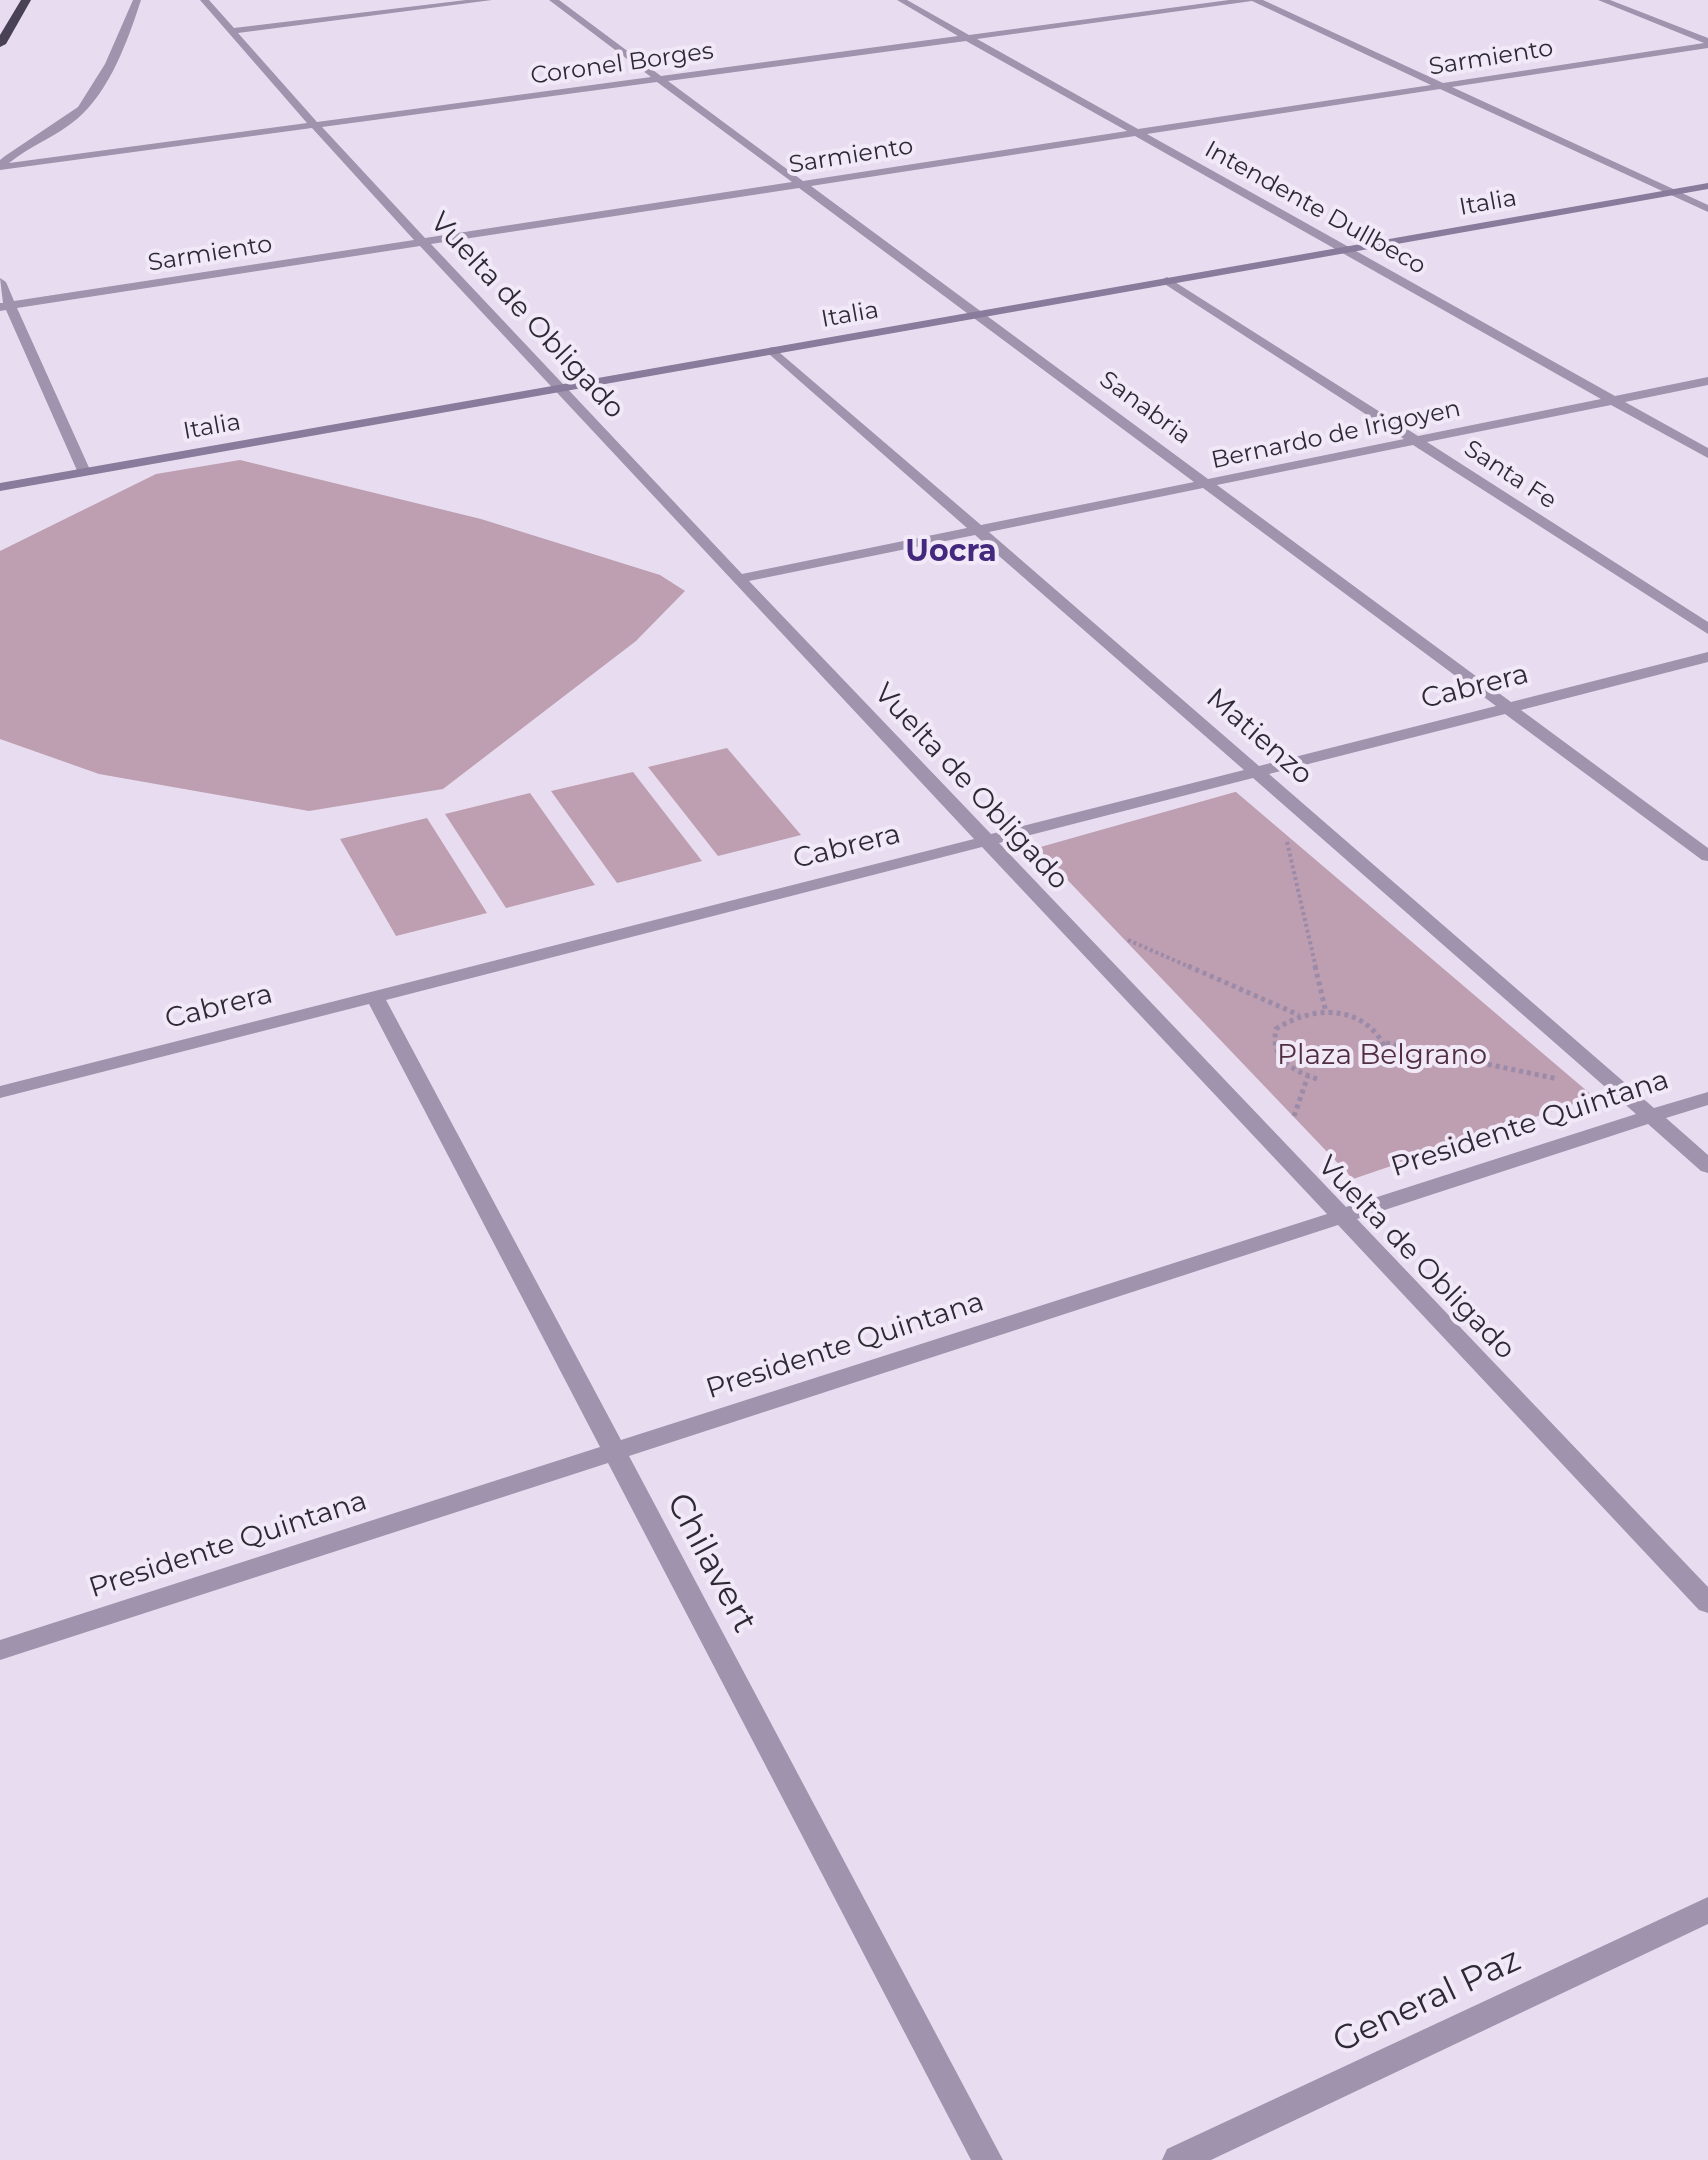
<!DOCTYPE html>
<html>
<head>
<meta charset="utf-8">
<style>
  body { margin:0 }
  canvas { display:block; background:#e8ddf0 }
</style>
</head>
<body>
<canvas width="1708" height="2160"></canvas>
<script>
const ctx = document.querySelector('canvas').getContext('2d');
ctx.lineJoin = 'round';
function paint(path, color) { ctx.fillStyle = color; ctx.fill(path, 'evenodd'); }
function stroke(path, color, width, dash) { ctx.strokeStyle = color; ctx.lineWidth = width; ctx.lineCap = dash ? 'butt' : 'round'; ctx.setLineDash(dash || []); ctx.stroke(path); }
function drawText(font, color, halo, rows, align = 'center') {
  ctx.font = font + ' Montserrat,sans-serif'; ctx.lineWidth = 8; ctx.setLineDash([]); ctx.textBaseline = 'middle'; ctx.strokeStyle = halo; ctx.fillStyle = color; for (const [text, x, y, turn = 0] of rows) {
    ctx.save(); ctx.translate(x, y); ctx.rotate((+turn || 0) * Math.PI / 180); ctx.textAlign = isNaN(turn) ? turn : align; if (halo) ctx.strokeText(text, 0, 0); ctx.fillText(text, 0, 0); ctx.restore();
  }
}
const green = new Path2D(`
  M240 460 481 519 660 575 685 591 636 641 443 789 309 811 99 774 0 739V551L156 474Z
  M727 748 801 835 718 856 648 767Z
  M633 772 702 861 617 883 551 791Z
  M1235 792H1236L1594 1097 1353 1179 1037 848Z
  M530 793 595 885 506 908 445 814Z
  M427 818 487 913 396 936 340 839Z`);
const pathFar1 = new Path2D(`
  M1287 842 1316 968
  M1128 940 1192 968`);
const path = new Path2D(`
  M1188 966 1299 1015
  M1315 966 1326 1012
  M1386 1043 1558 1079
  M1317 1079C1292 1070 1270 1059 1276 1029 1316 1003 1369 1005 1388 1054
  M1294 1116 1308 1076`);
const street = new Path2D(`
  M133 0H141C128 40 110 91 77 119 57 136 30 146 9 163L307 123 200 0H209L234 28 466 0H492L238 33 317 122 651 77 549 0H559L661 76 958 36 897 0H907L969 35 1229 0H1263L1443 83 1704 43 1598 0H1610L1708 38V48L1452 87 1708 205V212L1440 89 1147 134 1615 396 1708 377V385L1625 402 1708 448V458L1611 405 1427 442 1708 622V634L1413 445 1217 485 1511 702 1708 652V662L1521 710 1708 848V861L1702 860 1505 714 1269 774 1654 1108 1708 1092V1105L1666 1118 1708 1155V1173L1701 1171 1648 1124 1357 1219 1708 1587V1613L1699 1610 1338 1225 629 1456 1003 2160H971L608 1463 0 1660V1640L600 1447 369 1004 0 1098V1086L974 839 420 246 17 308 91 472 79 475 6 310 0 311V303H3L0 278 6 282 14 301 414 240 312 128 0 170V160L5 156 78 107 105 64ZM1252 1 1431 85 1138 129 977 39ZM966 41 1127 131 803 181 668 81ZM657 82 792 182 425 238 322 127ZM1135 136 1601 399 1418 436 1167 277 1163 279V283L1404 439 1208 479 811 186ZM799 188 1194 482 981 525 773 347 769 348V354L967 528 742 574 431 244ZM1203 488 1496 706 1259 766 989 532ZM975 535 1244 770 991 834 749 581ZM1253 778 1636 1114 1346 1207 999 843ZM982 847 1327 1214 621 1440 386 1000Z
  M1708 1897V1924L1211 2160H1162L1167 2149Z`);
const secondary = new Path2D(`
  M1708 183V189L0 491V483Z`);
const highway = new Path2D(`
  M21 0H31L6 44 0 47V35Z`);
const farStreetnames = [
  ["Sarmiento",1491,58,-9],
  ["Coronel Borges",622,64,-8],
  ["Sarmiento",851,156,-9],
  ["Italia",1488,203,-10],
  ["Intendente Dullbeco",1315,208,29],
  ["Sarmiento",210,254,-9],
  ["Italia",850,315,-10],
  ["Sanabria",1145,408,36],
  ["Italia",212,427,-10],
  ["Bernardo de Irigoyen",1336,435,-12],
  ["Santa Fe",1510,475,33]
];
const streetNames = [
  ["Vuelta de Obligado",527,316,47],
  ["Cabrera",1475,687,-14],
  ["Matienzo",1259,737,41],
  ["Vuelta de Obligado",971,787,47],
  ["Cabrera",847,847,-14],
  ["Cabrera",219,1007,-14],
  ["Presidente Quintana",1530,1124,-18],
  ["Vuelta de Obligado",1416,1258,46],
  ["Presidente Quintana",845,1346,-18],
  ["Presidente Quintana",228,1545,-18]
];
const parkNames = [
  ["Plaza Belgrano",1382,1056]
];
const farDistrictnames = [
  ["Uocra",951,552]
];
const nearStreetnames = [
  ["Chilavert",711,1563,62],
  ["General Paz",1427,2001,-25]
];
paint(green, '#be9eb1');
stroke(pathFar1, '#9b8ba9', 4, [3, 3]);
stroke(path, '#9b8ba9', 5, [4, 4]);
paint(street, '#a093ad');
paint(secondary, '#897b9b');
paint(highway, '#494155');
drawText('24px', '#2e2935', '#f2e9f8', farStreetnames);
drawText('28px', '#2e2935', '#f2e9f8', streetNames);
drawText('28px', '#512e42', '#f2e9f8', parkNames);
drawText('bold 30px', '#43287d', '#f2e9f8', farDistrictnames);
drawText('34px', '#2e2935', '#f2e9f8', nearStreetnames);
</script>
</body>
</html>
